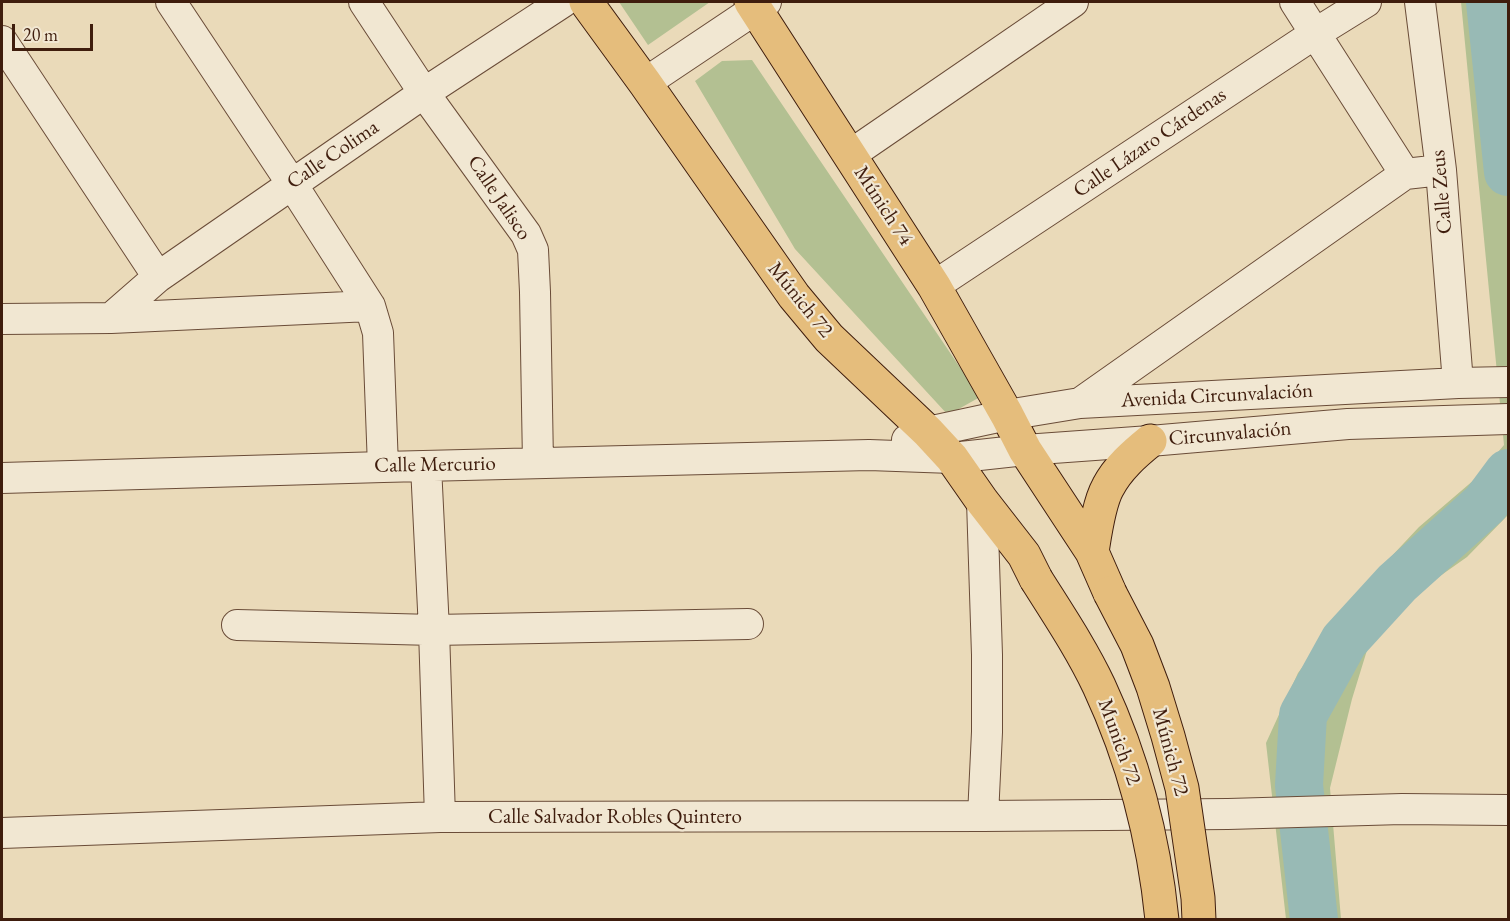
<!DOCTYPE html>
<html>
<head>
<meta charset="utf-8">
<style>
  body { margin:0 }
  #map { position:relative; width:1510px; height:921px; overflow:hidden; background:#eadab9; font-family:"EB Garamond",serif }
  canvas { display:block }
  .frame { position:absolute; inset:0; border:3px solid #3f1d0d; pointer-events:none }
  .scale { position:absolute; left:12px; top:24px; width:81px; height:27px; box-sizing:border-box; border:3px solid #3f1d0d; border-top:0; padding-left:8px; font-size:18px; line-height:21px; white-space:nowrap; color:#3f1d0d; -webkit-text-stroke:4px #f1e7d2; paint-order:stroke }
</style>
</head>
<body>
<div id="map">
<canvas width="1510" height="921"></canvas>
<div class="frame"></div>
<div class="scale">20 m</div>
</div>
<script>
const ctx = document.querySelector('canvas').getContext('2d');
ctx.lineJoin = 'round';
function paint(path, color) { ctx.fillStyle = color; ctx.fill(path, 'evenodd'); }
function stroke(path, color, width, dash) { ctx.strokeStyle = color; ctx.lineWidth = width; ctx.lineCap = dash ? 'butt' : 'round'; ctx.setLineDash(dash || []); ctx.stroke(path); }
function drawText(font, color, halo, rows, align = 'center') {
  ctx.font = font + ' "EB Garamond",serif'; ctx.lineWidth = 4.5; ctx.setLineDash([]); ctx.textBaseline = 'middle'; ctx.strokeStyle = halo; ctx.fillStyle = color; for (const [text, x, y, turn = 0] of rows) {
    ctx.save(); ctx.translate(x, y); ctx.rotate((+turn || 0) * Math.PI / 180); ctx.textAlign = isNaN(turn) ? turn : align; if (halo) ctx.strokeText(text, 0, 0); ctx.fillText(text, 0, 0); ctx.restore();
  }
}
const green = new Path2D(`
  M619 2H710L648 45Z
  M1461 2H1508V515L1467 557 1406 600 1368 647 1352 699 1330 788 1341 919H1286L1266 743 1298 673 1358 592 1419 527 1475 479 1504 445Z
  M752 60 980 397 948 415 795 249 695 81 722 61Z`);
const river = new Path2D(`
  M1490 2 1508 172
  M1314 920 1299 785 1303 715 1344 641 1397 583 1485 504 1508 473`);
const minor = new Path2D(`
  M171 2 292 184 370 306 378 333 383 467
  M364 2 424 93 526 234 533 250 535 292 538 463
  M1295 2 1405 174
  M1420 2 1441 170 1458 383
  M2 41 158 277
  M645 83 766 2
  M850 155 1073 2
  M934 286 1316 33 1366 2
  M111 318 158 277 424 93 563 2
  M2 319 111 318 370 306
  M1080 403 1405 174 1441 170
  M907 440 928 432 1007 415 1080 403 1458 383 1508 382
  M426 466 434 630 440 817
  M2 478 383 467 869 455 952 458 1025 450 1150 441 1348 424 1508 419
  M982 501 987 655V732L983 816
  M237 625 434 630 748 624
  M2 833 440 817 983 816 1228 814 1402 809 1508 810`);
const major = new Path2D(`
  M586 2 645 83 794 296 829 338 928 432 952 458 982 501 1024 555 1036 579
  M751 2 934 286 1007 415 1025 450 1092 552 1110 593
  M1092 552C1095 533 1099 503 1108 487 1118 468 1134 454 1150 441`);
const majorBridge = new Path2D(`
  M1036 579C1058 614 1081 648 1099 686 1133 759 1154 839 1162 920
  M1110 593 1137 645 1153 687 1168 736 1182 788 1198 898 1199 920`);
const streetNames = [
  ["Calle Lázaro Cárdenas",1150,143,-34],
  ["Calle Colima",333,155,-34],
  ["Calle Zeus",1442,192,-95],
  ["Calle Jalisco",499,198,56],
  ["Múnich 74",883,206,57],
  ["Múnich 72",800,300,51],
  ["Avenida Circunvalación",1217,396,-3],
  ["Circunvalación",1230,434,-5],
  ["Calle Mercurio",435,465,-1],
  ["Munich 72",1119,742,70],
  ["Múnich 72",1170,752,75],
  ["Calle Salvador Robles Quintero",615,817]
];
paint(green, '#b3c092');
stroke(river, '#98bab5', 48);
stroke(minor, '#6a4c38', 32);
stroke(major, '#3f1d0d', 35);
stroke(minor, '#f1e7d2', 30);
stroke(major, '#e5bd7c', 33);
stroke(majorBridge, '#3f1d0d', 35, []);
stroke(majorBridge, '#e5bd7c', 33);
drawText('21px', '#3f1d0d', '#f1e7d2', streetNames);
</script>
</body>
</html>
